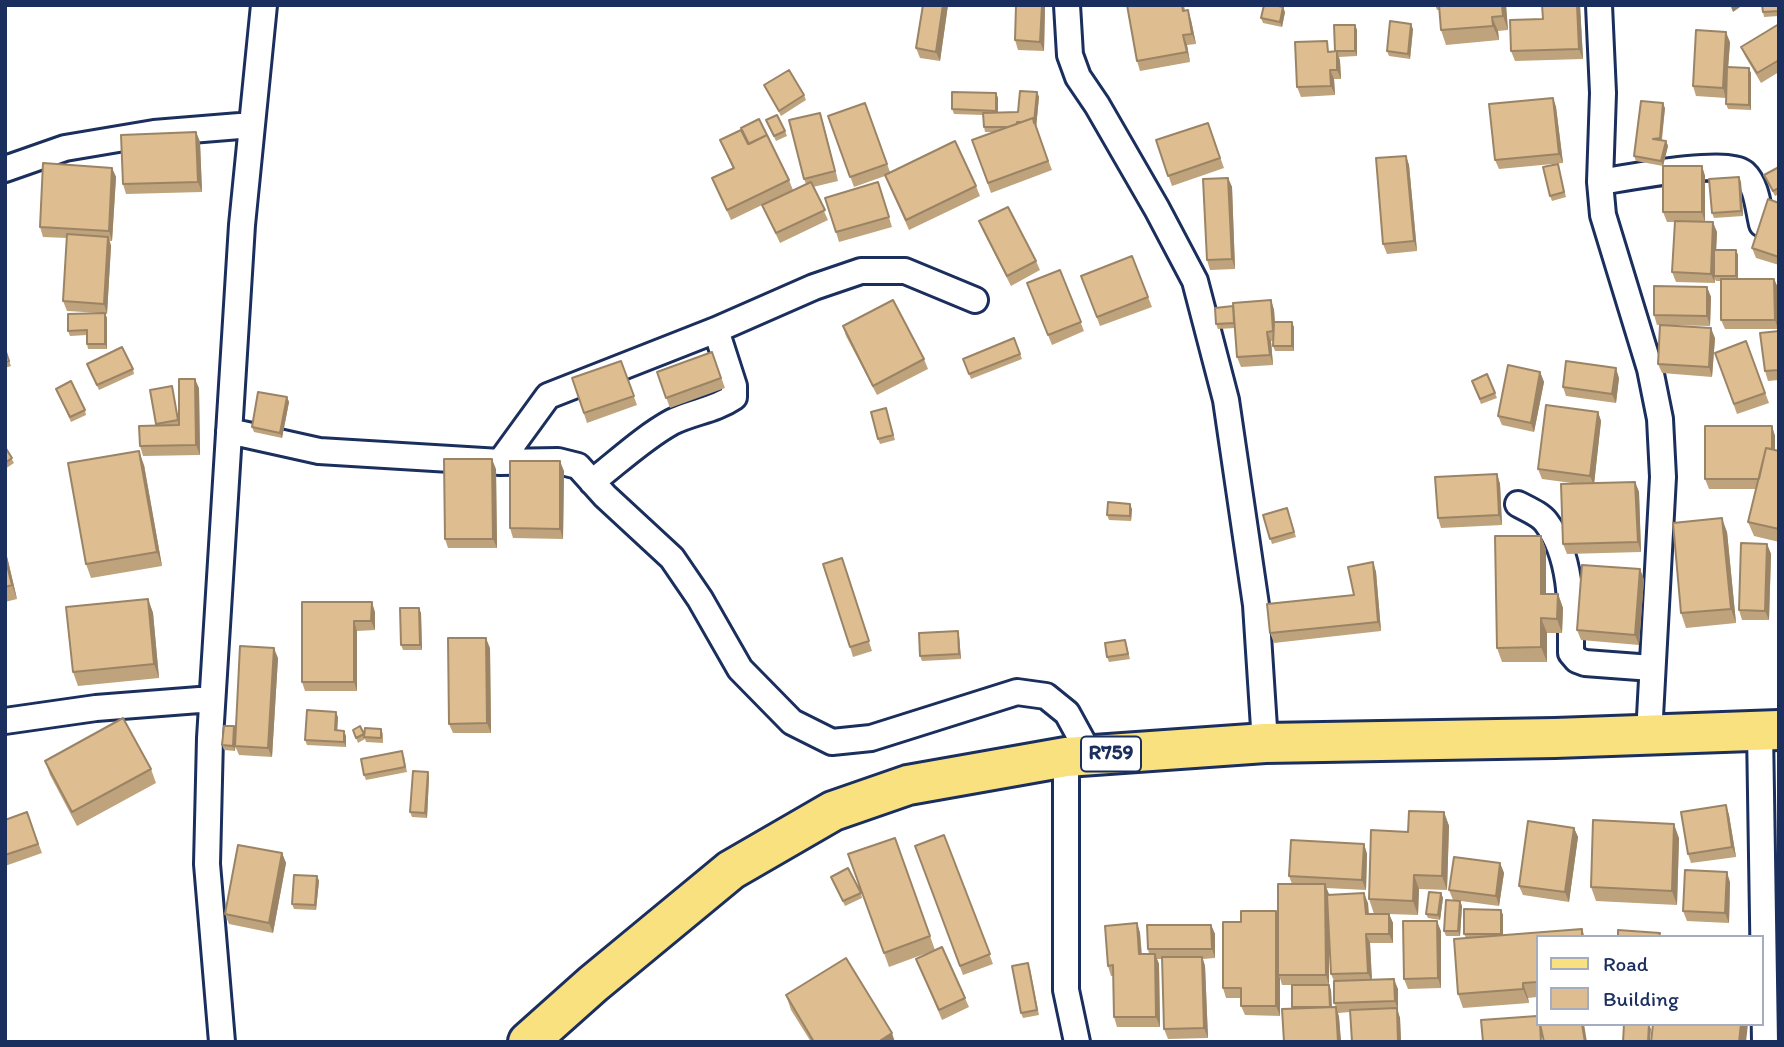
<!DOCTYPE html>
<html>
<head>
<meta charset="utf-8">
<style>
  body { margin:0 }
  #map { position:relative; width:1784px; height:1047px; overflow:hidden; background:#fff; font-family:Itim,sans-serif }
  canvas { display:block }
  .frame { position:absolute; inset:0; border:7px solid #1b2f5e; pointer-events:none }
  .legend { position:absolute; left:1536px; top:935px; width:228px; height:91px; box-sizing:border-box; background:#fff; border:2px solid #a4acbf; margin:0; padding:9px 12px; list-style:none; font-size:21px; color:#1b2f5e }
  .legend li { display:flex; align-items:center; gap:14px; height:35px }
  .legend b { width:35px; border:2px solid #a4acbf }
</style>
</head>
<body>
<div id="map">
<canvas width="1784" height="1047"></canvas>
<div class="frame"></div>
<ul class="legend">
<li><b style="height:9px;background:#fae180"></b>Road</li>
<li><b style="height:19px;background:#debd90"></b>Building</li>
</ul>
</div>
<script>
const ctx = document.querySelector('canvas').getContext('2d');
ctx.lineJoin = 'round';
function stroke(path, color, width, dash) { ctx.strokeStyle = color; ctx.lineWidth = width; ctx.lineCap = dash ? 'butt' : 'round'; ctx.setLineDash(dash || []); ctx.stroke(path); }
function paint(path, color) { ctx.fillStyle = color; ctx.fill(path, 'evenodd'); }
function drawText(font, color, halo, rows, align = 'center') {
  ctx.font = font + ' Itim,sans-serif'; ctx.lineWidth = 7; ctx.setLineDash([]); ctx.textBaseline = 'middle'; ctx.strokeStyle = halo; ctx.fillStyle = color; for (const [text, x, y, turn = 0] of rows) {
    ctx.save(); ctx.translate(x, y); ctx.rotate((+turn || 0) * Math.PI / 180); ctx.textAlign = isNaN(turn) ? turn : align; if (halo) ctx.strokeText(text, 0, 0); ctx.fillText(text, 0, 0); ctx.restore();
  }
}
const street = new Path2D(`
  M1067 5 1070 55 1078 77 1097 105 1157 209 1195 281 1226 400 1256 605 1265 743
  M1599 5 1603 93 1600 182 1603 215 1650 369 1660 419 1663 477 1649 735
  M5 169 65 148 154 133 252 125
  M1600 182C1625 178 1728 158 1744 173 1757 185 1758 208 1762 224
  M229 431 319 451 500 462 558 461 578 466 605 496 672 558 700 599 740 669 792 722 832 742 871 738 1017 692 1046 696 1067 713 1090 755
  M500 462 548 396 716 330 814 287 861 271H905L975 300
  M592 482C618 462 643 438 672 422 692 412 715 410 734 397V386L716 330
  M1518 504C1527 509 1540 514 1546 522 1573 558 1571 610 1571 653L1577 660 1585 663 1652 668
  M5 721 96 708 212 699
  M1760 731 1765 1042
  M1066 757V990L1077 1042
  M222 1042 207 864 210 738 242 225 264 5`);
const primary = new Path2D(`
  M528 1042 593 984 731 870 833 811 908 785 1066 757 1265 743 1555 738 1779 730`);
const wall = new Path2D(`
  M923 5H948L940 61 920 58 916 48Z
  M1045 5 1044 51 1018 50 1015 40Z
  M1127 5H1184L1185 10 1191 20 1196 44 1187 45 1190 62 1140 71 1137 61Z
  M1435 5H1506L1508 30 1498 31 1499 40 1446 45 1441 30 1439 10H1437Z
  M1580 5 1583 59 1515 61 1511 51Z
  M1779 5V16L1764 17 1763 12Z
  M1285 12 1282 27 1263 23 1261 18Z
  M1779 24V72L1761 83 1745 56 1741 47Z
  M1355 25 1357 30V56L1339 57 1340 61 1341 79H1334L1335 95 1301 97 1297 87 1330 51H1335Z
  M1413 29 1410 59 1389 56 1387 51Z
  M1730 42 1728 67 1751 73V110L1728 109 1726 104V98L1696 96 1693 86Z
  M764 85 804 95 806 100 781 116Z
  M1037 92 1039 97 1036 128 1052 170 991 193 972 140 993 132H985L984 127 983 115 954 114 952 109 996 93 998 98V113L1018 112Z
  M1553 98 1556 107 1563 163 1499 169 1495 160Z
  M865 103 890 172 976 186 980 196 909 230 885 176 854 187 828 116Z
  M1665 108 1662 140 1666 141 1668 146 1663 166H1702L1705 176V222L1717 232 1716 250H1736L1738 255V279H1774L1778 288V329H1725L1721 320V281H1716L1715 279V283L1676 282 1672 272 1675 222H1667L1663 212V166L1636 161 1634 156Z
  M820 113 838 181 813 187 828 220 780 243 762 205 806 184 804 179Z
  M766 120 785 131 787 136 776 141Z
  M1208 123 1224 168 1172 186 1156 140Z
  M741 130 789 180 793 190 731 220 712 178 733 169 720 140Z
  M196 132 200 142 202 192 126 194 123 184Z
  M1406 156 1409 165 1417 251 1387 254 1383 244Z
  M1558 164 1566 197 1552 201 1550 196Z
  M1779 167V194L1775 196 1764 175Z
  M112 168 116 177 112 241H110L111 246 107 314H105L107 318V349H88L87 344V335L70 336 68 331 101 313 67 311 63 301 67 238 43 237 40 227Z
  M1228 178 1232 187 1235 269 1210 270 1207 260Z
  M1741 182 1743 216 1714 218 1712 213Z
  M881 191 892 227 839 242 836 232Z
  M1779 203V265L1756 258 1752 248Z
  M979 221 1036 261 1040 270 1011 286 983 231Z
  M1132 256 1152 307 1100 326 1081 276Z
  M1060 270 1084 331 1052 345 1027 283Z
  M1707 287 1711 297 1710 326 1665 325 1715 338 1712 377 1662 373 1658 364 1660 325H1657L1654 315Z
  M1271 300 1274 310 1275 322 1294 327V351H1275L1273 346V341H1271L1273 365 1241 367 1237 357 1235 328 1218 329 1216 324 1233 306Z
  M843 326 924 359 928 369 877 395 846 336Z
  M1779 331V380L1768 381 1765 371Z
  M1014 338 1022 359 971 379 963 359Z
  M1746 341 1769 403 1737 414 1715 353Z
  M5 349 11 366 5 368Z
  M712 352 725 388 670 408 657 372Z
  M621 361 637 405 587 423 572 378Z
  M87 364 133 369 134 374 99 390Z
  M1540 372 1544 382 1534 432 1502 425 1498 416Z
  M1487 374 1497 398 1481 404 1472 381Z
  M1619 378 1616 403 1566 396 1563 387Z
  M199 388 200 455 143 456 140 446 157 426 150 390 173 391 179 424Z
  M56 389 85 410 86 415 71 422Z
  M287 397 289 402 282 438 254 432 252 427Z
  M886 408 895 440 880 444 878 439Z
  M1598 412 1601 421 1594 483 1635 482 1639 492 1641 552 1567 554 1563 544 1579 484 1542 479 1538 469Z
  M1772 426 1775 436V450L1779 451V542L1754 536 1748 522 1756 489H1709L1705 479Z
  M5 447 14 463 5 469Z
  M144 465 162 566 91 578 86 564Z
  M496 469 497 548H448L445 539Z
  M564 471 563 539 513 538 510 528Z
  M1497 474 1500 484 1502 525 1441 528 1438 518Z
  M1287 508 1296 537 1272 544 1263 515Z
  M1132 509 1131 521 1109 520 1107 515Z
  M1727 532 1736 623 1686 628 1681 613Z
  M1541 536 1546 550V594H1558L1563 608 1562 633H1547V662H1502L1497 648Z
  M1767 544 1771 554 1769 620H1742L1739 610Z
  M5 548 17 599 5 602Z
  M842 558 872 651 853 657 850 647Z
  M1373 562 1376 572 1381 631 1274 643 1270 633 1354 595Z
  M1644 579 1639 645 1581 640 1577 630Z
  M148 599 153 613 159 678 78 686 73 672Z
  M302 602 375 612V630L357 631V691H305L302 682Z
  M421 613 422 650H403L401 645Z
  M958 631 959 636 961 659 922 661 920 656Z
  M1125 640 1130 659 1109 662 1107 657Z
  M490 648 491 733H453L449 724Z
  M278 658 272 757 239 755 235 746 236 733 235 751 224 750 222 745 236 731Z
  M338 717 337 730 346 736V747L307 745 305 740Z
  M360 726 364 736 381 729 383 734V743L366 742 365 739 358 743 353 730Z
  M404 756 407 772 366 780 364 775Z
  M45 761 151 769 156 783 77 826 50 775Z
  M429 777 427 818 412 817 410 812Z
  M1726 805 1729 815 1736 857 1691 863 1688 854Z
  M27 812 42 853 5 866V820Z
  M1444 812 1449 826 1447 890 1419 889 1418 915 1389 914 1393 923V943H1370L1372 980 1398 989 1397 1011 1400 1018 1401 1042H1352L1350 1012 1338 1013 1339 1017 1341 1042H1284L1293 1009 1292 1007 1331 990 1332 1008 1336 1007 1334 1003V981L1331 974 1329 929V985H1282L1280 978V1016L1245 1015 1241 1006V998H1226L1223 988 1241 922 1278 918 1292 884 1289 876 1364 844 1367 854 1366 890 1326 888 1329 895 1368 903 1369 914H1374L1369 899 1408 832Z
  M1574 828 1578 837 1569 902 1523 895 1519 886Z
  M944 835 993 964 963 975 915 846Z
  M895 838 935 950 889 967 848 854Z
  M1679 838 1677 905 1596 901 1591 887Z
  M282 853 286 863 273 933 229 924 225 914Z
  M1500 863 1504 873 1499 906 1453 900 1449 890Z
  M317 876 319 881 316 910 294 909 292 904Z
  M831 877 861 893 862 898 845 906Z
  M1730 882 1729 923 1687 921 1683 911Z
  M1441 893 1443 898 1440 920 1428 918 1426 914Z
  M1460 901 1462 906 1460 936H1446L1444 931Z
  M1501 910 1503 915V935L1582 929 1585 937H1537V997L1528 998 1529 1003 1463 1008 1458 994 1466 938 1464 934Z
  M1137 923 1140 933 1142 954H1149L1148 949 1211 925 1215 934V958L1203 959 1205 966 1208 1038 1168 1039 1164 1029 1162 959H1157L1159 964 1160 1027H1117L1114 1017 1113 976H1111L1108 966Z
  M1441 931V988L1408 989 1404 979Z
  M916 959 965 998 969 1007 942 1020Z
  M1030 968 1039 1015 1023 1018 1021 1013Z
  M786 995 895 1042H811L791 1010Z`);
const shadedWall = new Path2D(`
  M943 5H948L940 61 936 52Z
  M1042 5H1045L1044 51 1040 42Z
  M1502 5H1506L1508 30 1503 16Z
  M1577 5H1580L1583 59 1579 49Z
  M1733 5H1743L1733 12 1731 7Z
  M1283 7 1285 12 1282 27 1280 22Z
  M1188 10 1191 20 1196 44 1192 34Z
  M1492 17 1498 31 1499 40 1493 26Z
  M1411 24 1413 29 1410 59 1408 54Z
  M1355 25 1357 30V56L1355 51Z
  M1726 32 1730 42 1726 98 1723 88Z
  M1183 35 1187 45 1190 62 1187 52Z
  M1337 51 1340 61 1341 79 1337 70Z
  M1749 68 1751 73V110L1749 105Z
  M1330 70 1334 79 1335 95 1331 86Z
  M1037 92 1039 97 1036 128 1034 123Z
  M996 93 998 98V116L996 111Z
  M1553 98 1556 107 1563 163 1559 154Z
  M1663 103 1665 108 1661 143 1660 138Z
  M820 113 823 122 838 181 835 171Z
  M196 132 200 142 202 192 198 182Z
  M1666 141 1668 146 1663 166 1661 161Z
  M1406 156 1409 165 1417 251 1414 241Z
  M1702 166 1705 176V222L1702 212Z
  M112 168 116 177 112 241 109 231Z
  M1739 177 1741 182 1743 216 1741 211Z
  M1228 178 1232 187 1235 269 1232 259Z
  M1713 222 1717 232 1715 276H1714L1715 283 1711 274Z
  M108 237 111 246 107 314 104 304Z
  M1736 250 1738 255V281L1736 276Z
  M1774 279 1778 288V329L1775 320Z
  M1707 287 1711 297 1710 326 1707 316Z
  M1271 300 1274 310 1276 341 1273 331Z
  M105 313 107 318V349L105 344Z
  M1292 322 1294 327V351L1292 346Z
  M1711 328 1715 338 1712 377 1709 367Z
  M1267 332 1271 341 1273 365 1270 355Z
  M1616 368 1619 378 1616 403 1612 394Z
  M1540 372 1544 382 1534 432 1531 423Z
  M195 379 199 388 200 455 196 445Z
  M287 397 289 402 282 438 280 433Z
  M1598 412 1601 421 1594 485 1590 476Z
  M1772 426 1775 436V463L1772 453Z
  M139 451 144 465 162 566 157 552Z
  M492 459 496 469 497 548 493 539Z
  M560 461 564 471 563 539 560 529Z
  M1497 474 1500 484 1502 525 1499 515Z
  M1635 482 1639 492 1641 552 1638 542Z
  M1130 504 1132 509 1131 521 1130 516Z
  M1722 518 1727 532 1736 623 1731 609Z
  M1541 536 1546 550V608L1541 594Z
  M1767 544 1771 554 1769 620 1765 611Z
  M5 548 17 599 12 585 5 557Z
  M1373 562 1376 572 1381 631 1378 622Z
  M1640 569 1644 579 1639 645 1635 635Z
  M1558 594 1563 608 1562 633 1557 619Z
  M148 599 153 613 159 678 154 664Z
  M372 602 375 612V630L371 621Z
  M419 608 421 613 422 650 420 645Z
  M1541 618 1547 633V662L1541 647Z
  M354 621 357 631V691L354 682Z
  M958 631 959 636 961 659 959 654Z
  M486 638 490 648 491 733 487 723Z
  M274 648 278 658 272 757 268 748Z
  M336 712 338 717 337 735 335 730Z
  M234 726 236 731 235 751 233 746Z
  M344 731 346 736V747L344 742Z
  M428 772 429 777 427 818 425 813Z
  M1726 805 1729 815 1736 857 1732 847Z
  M1444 812 1449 826 1447 890 1442 876Z
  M1674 824 1679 838 1677 905 1672 891Z
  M1574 828 1578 837 1569 902 1565 892Z
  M1364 844 1367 854 1366 890 1362 880Z
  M282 853 286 863 273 933 269 923Z
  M1500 863 1504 873 1499 906 1496 896Z
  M1727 872 1730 882 1729 923 1725 913Z
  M1414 875 1419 889 1418 915 1413 901Z
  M317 876 319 881 316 910 315 905Z
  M1325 884 1329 894V985L1326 975Z
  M1364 893 1368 903 1369 924 1366 914Z
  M1441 893 1443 898 1440 920 1438 915Z
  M1460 901 1462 906 1460 936 1458 931Z
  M1501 910 1503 915V939L1501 934Z
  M1276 911 1279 921 1278 975 1280 978V1016L1276 1006Z
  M1389 914 1393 923V943L1389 934Z
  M1437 921 1441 931V988L1438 978Z
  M1137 923 1140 933 1142 964 1139 954Z
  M1211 925 1215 934V958L1212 949Z
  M1366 934 1370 943 1372 982 1368 973Z
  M1155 954 1159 964 1160 1027 1156 1017Z
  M1202 957 1205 966 1208 1038 1204 1028Z
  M1394 979 1398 989V1011L1395 1001Z
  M1523 983 1528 998 1529 1003 1523 989Z
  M1329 985 1331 990 1332 1012 1330 1007Z
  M1336 1007 1339 1017 1341 1042H1338Z
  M1397 1008 1400 1018 1401 1042H1398Z
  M1582 1024H1584L1587 1042H1585Z
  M1649 1024 1651 1029 1650 1042H1648Z
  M1741 1024H1748L1746 1042H1739Z
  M892 1033 895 1042H878Z`);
const building = new Path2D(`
  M923 5H943L936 52 916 48Z
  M1016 5H1042L1040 42 1015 40Z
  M1127 5H1182L1183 11 1188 10 1192 34 1183 35 1187 52 1137 61Z
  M1264 5H1274L1283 7 1280 22 1261 18Z
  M1439 5H1502L1503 16 1492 17 1493 26 1441 30Z
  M1542 5H1577L1579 49 1511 51 1510 20 1543 19Z
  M1762 5H1779V11L1763 12Z
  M1390 21 1411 24 1408 54 1387 51Z
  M1779 24V60L1757 73 1741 47Z
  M1334 25H1355V51H1335Z
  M1696 30 1726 32 1723 88 1693 86Z
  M1327 41 1328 52 1337 51V70H1330L1331 86 1297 87 1295 42Z
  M1727 67 1749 68V105L1726 104Z
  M789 70 804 95 779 111 764 85Z
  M1020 91 1037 92 1034 123 1033 118 1022 122H1017V124L1008 127H984L983 113 1018 112Z
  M952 92 996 93V111L952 109Z
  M1553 98 1559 154 1495 160 1489 104Z
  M1641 101 1663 103 1660 138 1653 139 1666 141 1661 161 1634 156Z
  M865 103 887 164 850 177 828 116Z
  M820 113 835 171 804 179 789 120Z
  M777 115 785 131 774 136 766 120Z
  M1033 118 1048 161 988 183 972 140Z
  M759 119 767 135 749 144 741 128Z
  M1208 123 1220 158 1168 176 1156 140Z
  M741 130 748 144 767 135 789 180 727 210 712 178 734 168 720 140Z
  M196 132 198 182 123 184 121 135Z
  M955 141 976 186 906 220 885 175Z
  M1406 156 1414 241 1383 244 1376 158Z
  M43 163 112 168 109 231 40 227Z
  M1558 164 1564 192 1550 196 1543 167Z
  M1663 166H1702V212H1663Z
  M1779 167V188L1773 191 1764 175Z
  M1739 177 1741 211 1712 213 1709 179Z
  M1228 178 1232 259 1207 260 1203 179Z
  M811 182 825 210 776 233 762 205Z
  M878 182 889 217 836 232 825 198Z
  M1768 199 1779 203V257L1752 248Z
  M1008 207 1036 261 1007 276 979 221Z
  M1675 221 1713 222 1711 274 1672 272Z
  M67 234 108 237 104 304 63 301Z
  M1714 250H1736V276H1714Z
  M1132 256 1148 297 1097 317 1081 276Z
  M1060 270 1081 322 1048 335 1027 283Z
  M1721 279H1774L1775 320H1721Z
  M1654 286 1707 287V316L1654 315Z
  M893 300 924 359 873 386 843 326Z
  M1271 300 1273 331 1267 332 1270 355 1237 357 1233 303Z
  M1233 306 1234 323 1216 324 1215 308Z
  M105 313V344H87V330L68 331V314Z
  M1274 322H1292V346H1273Z
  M1660 325 1711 328 1709 367 1658 364Z
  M1779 331V370L1765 371 1760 333Z
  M1014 338 1020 354 969 374 963 359Z
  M1746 341 1765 393 1734 404 1715 353Z
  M122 347 133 369 97 385 87 364Z
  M5 349 9 361 5 362Z
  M712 352 721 378 666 398 657 372Z
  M621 361 634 396 584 413 572 378Z
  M1566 361 1616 368 1612 394 1563 387Z
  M1508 365 1540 372 1531 423 1498 416Z
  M1487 374 1495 393 1480 399 1472 381Z
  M179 379H195L196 445 140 446 139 426 179 425Z
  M71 381 85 410 70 417 56 389Z
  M172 386 178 420 156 424 150 390Z
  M258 392 287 397 280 433 252 427Z
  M1546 405 1598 412 1590 476 1538 469Z
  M886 408 893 435 878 439 871 412Z
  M1705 426H1772V449L1766 448 1759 479H1705Z
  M5 447 12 458 5 463Z
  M1766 448 1779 451V529L1748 522Z
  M139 451 157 552 86 564 68 463Z
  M444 459H492L493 539H445Z
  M510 461H560V529L510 528Z
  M1497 474 1499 515 1438 518 1435 477Z
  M1635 482 1638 542 1563 544 1561 484Z
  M1108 502 1130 504V516L1107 515Z
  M1287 508 1294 532 1270 539 1263 515Z
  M1722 518 1731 609 1681 613 1673 523Z
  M1495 536H1541V594H1558L1557 619 1541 618V647L1497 648Z
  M1741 543 1767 544 1765 611 1739 610Z
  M5 557 12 585 5 587Z
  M842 558 869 641 850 647 823 564Z
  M1373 562 1378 622 1270 633 1267 604 1354 595 1348 567Z
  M1582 565 1640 569 1635 635 1577 630Z
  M148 599 154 664 73 672 66 607Z
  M302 602H372L371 621H354V682H302Z
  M400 608H419L420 645H401Z
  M958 631 959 654 920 656 919 633Z
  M448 638H486L487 723 449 724Z
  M1125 640 1128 654 1107 657 1105 643Z
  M240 646 274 648 268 748 235 746Z
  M307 710 336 712 335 730 344 731V742L305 740Z
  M123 718 151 769 72 812 45 761Z
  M224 726H234L233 746 222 745Z
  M360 726 364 734 356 738 353 730Z
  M365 728 381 729V738L364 737Z
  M402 751 405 767 364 775 361 759Z
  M413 771 428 772 425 813 410 812Z
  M1726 805 1732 847 1688 854 1681 812Z
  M1409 811 1444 812 1442 876 1414 875 1413 901 1369 899 1371 830 1408 832Z
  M27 812 38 844 5 855V820Z
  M1593 820 1674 824 1672 891 1591 887Z
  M1528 821 1574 828 1565 892 1519 886Z
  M944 835 990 954 960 966 915 846Z
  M895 838 930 936 884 953 848 854Z
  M1291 840 1364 844 1362 880 1289 876Z
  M238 845 282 853 269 923 225 914Z
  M1454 857 1500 863 1496 896 1449 890Z
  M848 868 861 893 843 901 831 877Z
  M1685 870 1727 872 1725 913 1683 911Z
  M294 875 317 876 315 905 292 904Z
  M1278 884H1325L1326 975H1278Z
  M1429 892 1441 893 1438 915 1426 914Z
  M1364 893 1366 914H1389V934H1366L1368 973 1331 974 1327 895Z
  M1446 900 1460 901 1458 931H1444Z
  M1464 909 1501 910V934H1464Z
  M1241 911H1276V1006H1241V988H1223V922H1241Z
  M1403 921H1437L1438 978 1404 979Z
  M1137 923 1139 954H1155L1156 1017H1114L1113 965 1108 966 1105 926Z
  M1147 925H1211L1212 949H1148Z
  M1582 929V937H1537V982L1523 983V989L1458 994 1454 939Z
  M1618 930 1660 933 1659 937H1618Z
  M942 947 965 998 939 1010 916 959Z
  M1162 957H1202L1204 1028 1164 1029Z
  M846 958 892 1033 878 1042H814L786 995Z
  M1028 963 1037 1010 1021 1013 1012 966Z
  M1394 979 1395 1001 1334 1003V981Z
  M1292 985H1329L1330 1007H1292Z
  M1336 1007 1338 1042H1284L1282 1009Z
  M1397 1008 1398 1042H1352L1350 1010Z
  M1537 1016V1024H1540L1541 1042H1483L1481 1020Z
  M1540 1024H1582L1585 1042H1544Z
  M1624 1024H1649L1648 1042H1623Z
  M1653 1024H1741L1739 1042H1651Z`);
const shields = [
  [1111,754,60]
];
const shieldNames = [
  ["R759",1111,754]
];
stroke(street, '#1b2f5e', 30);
stroke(primary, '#1b2f5e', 44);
stroke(street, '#fff', 24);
stroke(primary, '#fae180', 38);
paint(wall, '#bfa37c');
paint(shadedWall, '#9b8465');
paint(building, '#debd90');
stroke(building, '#9b8465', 2);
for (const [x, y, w] of shields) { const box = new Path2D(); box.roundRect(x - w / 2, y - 17.5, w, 35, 5); ctx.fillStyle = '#fff'; ctx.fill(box); stroke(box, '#1b2f5e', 2); }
drawText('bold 21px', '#1b2f5e', null, shieldNames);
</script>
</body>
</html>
